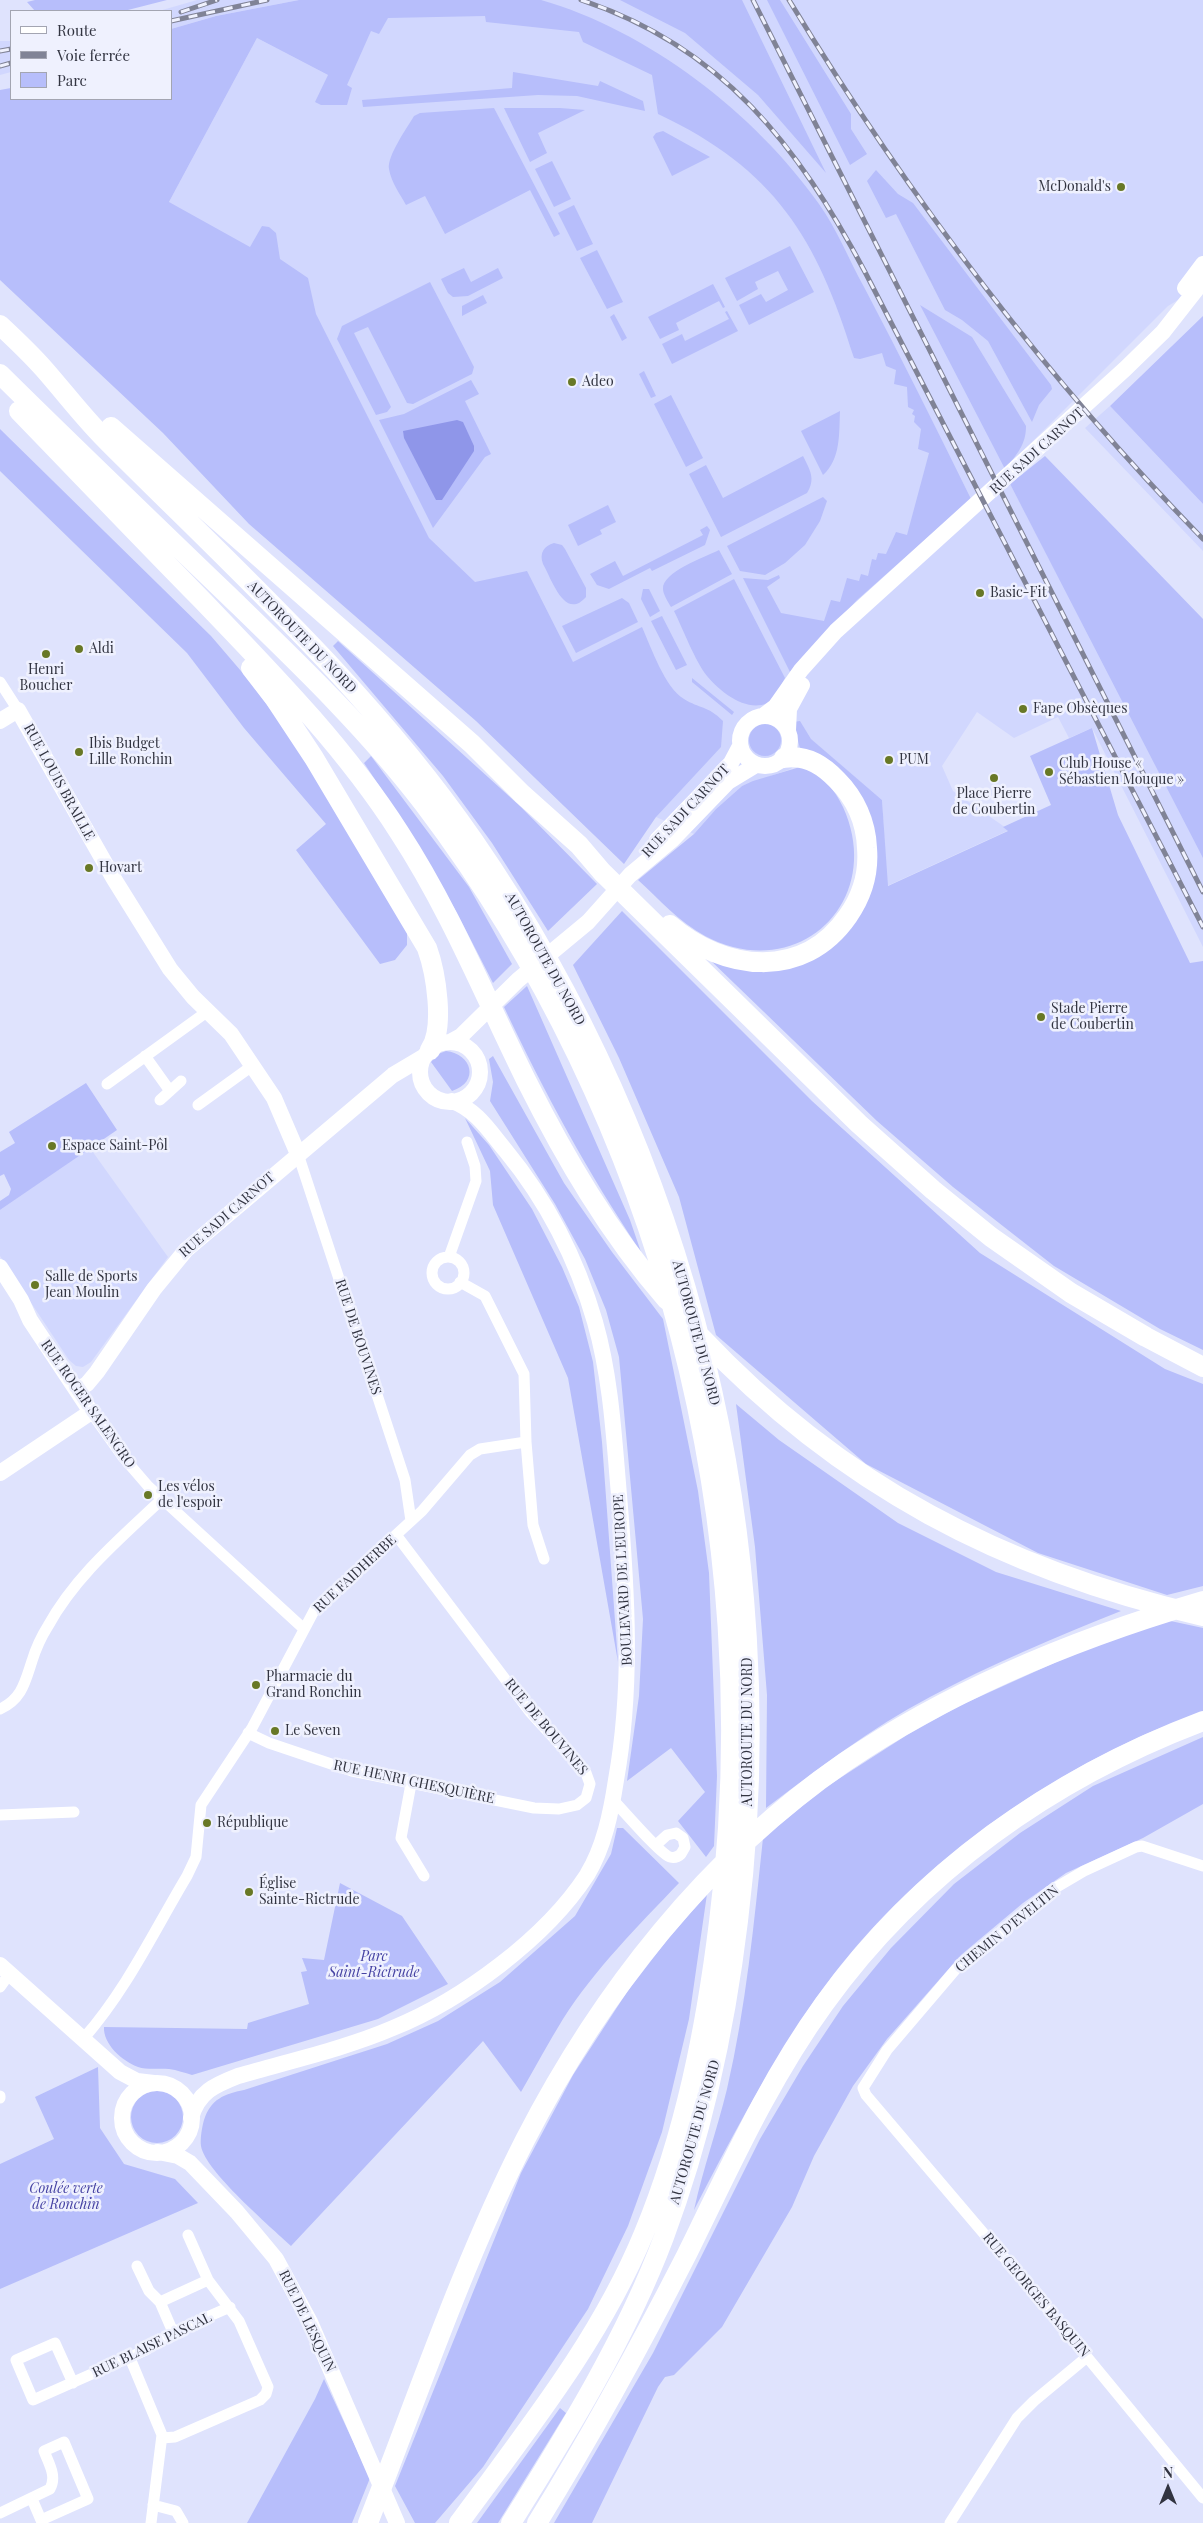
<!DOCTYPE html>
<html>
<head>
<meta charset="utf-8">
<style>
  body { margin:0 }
  #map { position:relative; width:1203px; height:2523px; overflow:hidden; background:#dfe3fd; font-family:"Playfair Display",serif }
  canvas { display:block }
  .legend { position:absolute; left:10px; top:10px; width:162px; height:90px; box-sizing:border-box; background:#eff1fe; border:1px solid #a3a5b2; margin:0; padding:6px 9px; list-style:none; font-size:15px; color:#323441 }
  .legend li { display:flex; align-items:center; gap:10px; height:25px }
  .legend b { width:25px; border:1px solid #a3a5b2 }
  .north { position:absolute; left:1143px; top:2463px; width:50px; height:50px; -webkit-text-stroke:4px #eff1fe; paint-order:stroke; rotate:0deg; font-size:14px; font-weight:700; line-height:20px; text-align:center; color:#323441 }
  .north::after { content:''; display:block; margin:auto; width:18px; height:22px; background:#323441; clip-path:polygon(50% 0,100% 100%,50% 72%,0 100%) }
</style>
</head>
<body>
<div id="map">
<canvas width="1203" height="2523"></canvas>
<ul class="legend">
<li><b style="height:6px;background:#fff"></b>Route</li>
<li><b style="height:6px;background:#808396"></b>Voie ferrée</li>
<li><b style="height:14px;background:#b7befb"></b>Parc</li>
</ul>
<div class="north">N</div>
</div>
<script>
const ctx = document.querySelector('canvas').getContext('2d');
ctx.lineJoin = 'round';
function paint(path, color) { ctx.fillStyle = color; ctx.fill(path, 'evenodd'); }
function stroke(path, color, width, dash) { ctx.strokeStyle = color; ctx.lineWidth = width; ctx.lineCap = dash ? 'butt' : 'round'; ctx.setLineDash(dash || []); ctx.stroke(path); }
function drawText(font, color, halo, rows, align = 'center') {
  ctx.font = font + ' "Playfair Display",serif'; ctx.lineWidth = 5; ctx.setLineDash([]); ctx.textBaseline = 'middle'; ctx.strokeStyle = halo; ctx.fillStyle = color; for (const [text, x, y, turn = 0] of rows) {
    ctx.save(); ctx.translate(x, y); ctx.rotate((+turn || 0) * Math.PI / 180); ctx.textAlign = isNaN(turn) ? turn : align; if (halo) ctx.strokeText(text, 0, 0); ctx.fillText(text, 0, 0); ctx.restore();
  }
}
const built = new Path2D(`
  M197 0H299L216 16 171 29V11H159Z
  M370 0H1203V285L1168 306 1005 469 1010 484 1203 852V947L1092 728 1069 738 1058 717 1014 738 977 712 942 766 953 791 1009 830 887 886 882 800 810 739 791 769 742 786 716 809 694 834 656 817 184 382 169 202 257 38 328 75Z
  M0 41H11V72L0 75Z
  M1110 406 1203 504V551L1085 428Z
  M90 1148 168 1257 91 1362 83 1367 76 1366 69 1360 0 1256V1210Z`);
const green = new Path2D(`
  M35 0H167L124 11H35L27 2Z
  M299 0H541C647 30 756 114 819 204 837 229 849 260 864 287 901 357 936 428 971 499L857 600 790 672 743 578 768 580 779 575 780 578 767 587 781 613 824 621 831 600 840 602 847 578 859 581 861 574 868 576 872 559 876 560 878 553 886 554 896 532 907 535 929 453 918 449 921 429 914 422 915 416 912 414 914 410 908 407 907 387 894 384 896 370 886 366 882 353 860 359 854 358C817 238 775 169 658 114L652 75 583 42 579 32 486 22 485 16 388 18 379 34 371 31 347 85 352 88 347 105H321L315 102 328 75 257 38 169 202 250 247 262 226 269 227 276 233 280 259 308 278 316 314 429 538 475 582 527 571 573 662 642 627C651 647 665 688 684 699 700 709 707 705 723 721L721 747 656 817 624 864 476 721 249 524 163 433 0 280V90L11 88V99H171V29L216 16Z
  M620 0H742L826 173 758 95 685 33Z
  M767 0H780L851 114V129L867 154 850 165Z
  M513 72 598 86 600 81 643 101 645 111 577 96 538 95 363 107 362 100 512 88Z
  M494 108 560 234 554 237 530 190 445 234 425 196 406 205C400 194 391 182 389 169 387 156 407 128 414 116L420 113Z
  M504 108H560L585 110 538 133 547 153 530 162Z
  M663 131 710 157 672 176 653 137 656 133Z
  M552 161 571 199 554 207 535 169Z
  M876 170 898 194 913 203 1051 385 1052 389 1039 405 1032 422 988 341 962 320 945 310 896 214 886 218 867 181Z
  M574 205 593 244 577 251 558 213Z
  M790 246 814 292 749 325 739 305 761 294 766 302 788 290 778 271 755 282 758 289 737 301 725 278Z
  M597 250 623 302 607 309 580 258Z
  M464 268 471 282 498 268 503 278 468 296 453 297 448 293 441 279Z
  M430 282 474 367 472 374 413 404 407 403 368 327 354 333 391 407 387 412 376 415 337 339 342 326Z
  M713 284 725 307 723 308 719 301 676 323 679 330 660 339 648 317Z
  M483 295 487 303 462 316V306Z
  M920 305 972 337 1026 426C1026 445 1017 454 1005 469Z
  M727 311 738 331 672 364 662 344 682 334 685 341 729 319 725 312Z
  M614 314 627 338 622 341 610 317Z
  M1203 316V504L1110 406Z
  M644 371 656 396 651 398 639 374Z
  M471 380 479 394 465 401 491 454 485 457 433 528 379 420 404 414Z
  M671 395 703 458 686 467 654 404Z
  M840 411C839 433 841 459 823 475L801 431Z
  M0 429 211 636 247 678 291 737 407 931V945L395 960 380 964 296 850 326 824 244 728 187 653 0 471Z
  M803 456C810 470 816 479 807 493L721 537 689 474 706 465 723 498Z
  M1045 456 1203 619V858L1010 484Z
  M823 497 827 501 820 521 805 545 785 563 765 575 740 571 727 546Z
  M608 505 616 522 600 530 602 534 578 546 568 525Z
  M707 526 710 530 705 545 652 571 650 568 609 589 597 585 590 574 615 561 623 576 703 535 700 530Z
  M554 543 562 545 565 549 586 588V597C565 621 552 580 543 564 539 553 544 546 554 543Z
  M719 550 732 574 671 607C668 602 663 594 663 589 662 572 705 557 719 550Z
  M734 579 785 678C780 687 775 698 767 703 747 713 719 691 707 676 695 661 683 629 674 611Z
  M643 589H649L660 611 650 617 641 599Z
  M622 598 629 603 638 622 576 653 562 626Z
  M662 616 687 665 676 670 651 621Z
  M338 641 521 807 597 884 548 931 492 843 443 776 333 646Z
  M692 678 734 712 732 715 692 682Z
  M800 721 811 739 882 800 888 886 1008 831 1003 827 1051 805 1030 756 1092 728 1118 815 1190 963 1203 961V1350L1160 1329 1054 1266 953 1187 877 1121 707 957 766 969 854 920 870 825 801 752 793 722Z
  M749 740a16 16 0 1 1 32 0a16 16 0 1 1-32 0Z
  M371 756 469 887 512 964 493 983 457 913 419 846 364 763Z
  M800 767C821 773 834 788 843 807 886 902 797 985 705 936 679 922 659 899 638 880L694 834 716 809 742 786 753 781Z
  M622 911 812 1101 980 1253 1165 1369 1203 1384V1586L1167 1595 1038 1553 866 1464 716 1335 679 1197 619 1058 573 965Z
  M527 986 630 1220 641 1252C588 1173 545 1094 504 1007Z
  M446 1051C472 1054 480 1082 452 1091L431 1062 438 1054Z
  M493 1056 564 1183 612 1252 663 1319 698 1491 709 1573 717 1776 714 1846 706 1857 678 1821 705 1792 671 1748 627 1781 639 1696 643 1619 619 1357 606 1310 585 1259 555 1204 490 1101 493 1082 489 1059Z
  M86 1083 117 1130 0 1210V1201L9 1195 11 1189 4 1174 0 1176V1152L15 1143 9 1132Z
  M465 1118 489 1145 532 1209 562 1267 579 1307 593 1362 602 1442 618 1662 568 1378 493 1205 490 1171Z
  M736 1404 779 1440 898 1523 996 1572 1121 1611C1056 1637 991 1664 930 1697 871 1728 819 1768 766 1808L767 1695 755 1547Z
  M1166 1620 1203 1628V1714C1184 1720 1164 1726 1146 1734 1013 1794 890 1888 808 2010 765 2074 729 2142 694 2210 703 2169 717 2130 727 2089 746 2007 754 1923 763 1838L823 1789 907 1735 959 1706 1094 1645Z
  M1203 1737V1804L1143 1838 1066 1873 1023 1903 961 1955 887 2039 853 2086 814 2156 792 2207 722 2327 674 2375 665 2377 658 2387 592 2523H554L653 2353 760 2139 803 2066 843 2006 891 1948 954 1884 1020 1833 1093 1786Z
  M617 1828H623L679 1883C638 1926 595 1969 563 2019 548 2043 535 2068 521 2092L483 2041 291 2246C271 2227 205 2171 201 2146 200 2139 202 2127 204 2120 211 2099 224 2094 244 2090L387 2044 438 2021 500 1982 575 1916 611 1854Z
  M340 1883 402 1916 448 1984 378 2019 192 2075C185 2073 177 2070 169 2069 159 2068 147 2070 138 2067 122 2061 103 2044 104 2027L247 2029 248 2023 309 2004 301 1972 307 1971 302 1958 324 1960Z
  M707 1894 689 2019 662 2132 628 2226 588 2309 483 2467 435 2523H415L395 2486 521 2173 573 2075 627 1992 667 1940Z
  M98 2067 100 2128 124 2164 175 2179 198 2203 0 2289V2164L54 2139 35 2097Z
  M131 2117a26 26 0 1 1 52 0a26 26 0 1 1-52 0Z
  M324 2379 370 2478 352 2523H247L315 2399Z
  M560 2408 566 2413 498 2523H477Z`);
const water = new Path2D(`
  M457 420 463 422 474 446V451L442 500H436L404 438 403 431Z`);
const street = new Path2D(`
  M0 682 18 710
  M145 1056 170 1091
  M107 1084 208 1011
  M160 1100 181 1081
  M198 1105 252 1066
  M298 1154 405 1480 411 1521
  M449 1257 476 1181 475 1166 467 1142
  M432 1273a16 16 0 1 1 32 0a16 16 0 1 1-32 0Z
  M460 1282 485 1296 524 1374 526 1442 533 1525 544 1559
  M91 1412 123 1457 148 1486 304 1629
  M0 1709C22 1699 25 1682 32 1661 36 1648 41 1637 48 1626 76 1575 121 1538 162 1499
  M248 1733 269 1743 352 1771 534 1808 559 1809 577 1805 586 1798 590 1784 586 1773 530 1712 397 1536
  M411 1784 401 1838 424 1876
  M613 1800C622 1809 661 1855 670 1857 674 1858 678 1857 681 1854L685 1847 683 1838 676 1833 667 1835 656 1845
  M0 1815 74 1812
  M1203 1866 1142 1846 1136 1847 1084 1871 1050 1891 956 1969 887 2050 863 2088 866 2095 1036 2295 1203 2498
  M0 1987 10 1973
  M84 2038C127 1989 154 1931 187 1876L196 1857 201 1805 252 1728 315 1609 422 1511 470 1455 480 1449 526 1442
  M0 2096V2098
  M137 2266 149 2291 160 2302 208 2280
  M160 2302 173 2332
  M130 2358 162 2435 151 2523
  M73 2383 55 2343 16 2360 33 2400 146 2350 173 2332 230 2307
  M162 2438 175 2437 260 2400 266 2394 268 2387 239 2321 208 2280 188 2235
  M153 2505 176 2511 183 2523
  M0 2513 50 2489C57 2476 49 2464 44 2451L64 2442 88 2499 41 2520 32 2499
  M950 2523 1017 2418 1034 2401 1087 2357`);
const secondary = new Path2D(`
  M1185 288 1203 264
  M740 741a25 25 0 1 1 50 0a25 25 0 1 1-50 0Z
  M763 716 775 707 801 670 836 631 1125 369 1163 332 1203 281
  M0 721 18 710 114 879 170 969 193 997 231 1034 274 1098 298 1154
  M788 730 789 709 802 685
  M657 840 731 763 740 746
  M450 1042 461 1036 518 980 588 922 630 875 673 839 728 782 756 765
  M420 1072a30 30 0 1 1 60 0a30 30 0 1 1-60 0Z
  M0 1267 21 1300 30 1320 91 1412 0 1473
  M77 1390 87 1384 97 1372 154 1289 186 1250 393 1075 425 1056
  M0 1965 120 2072 137 2081 154 2083
  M122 2118a35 35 0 1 1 70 0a35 35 0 1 1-70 0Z
  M191 2118C198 2092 215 2085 238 2076 289 2061 344 2049 393 2028 462 2000 546 1938 587 1875 604 1847 611 1813 616 1780 633 1685 627 1591 619 1495 614 1437 611 1378 595 1322 577 1260 547 1201 506 1151 490 1132 477 1110 452 1101
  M158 2152 178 2156 190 2163 237 2212 276 2259 310 2322 397 2523`);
const highway = new Path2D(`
  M0 325C15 339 30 353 44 369 66 394 86 421 110 444 236 570 371 692 473 840 689 1152 785 1545 738 1921 725 2029 702 2135 664 2237 626 2338 568 2432 511 2523
  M0 374C76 449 153 523 230 597 298 663 367 729 424 804 663 1120 769 1529 719 1922 706 2028 685 2134 644 2233 600 2340 527 2430 459 2523
  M19 411C80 474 140 537 201 599 272 673 344 746 399 832 450 910 485 997 526 1080 565 1158 609 1233 667 1300
  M111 427 472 744 522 794 579 845 602 872 859 1124 933 1190 991 1237 1071 1293 1146 1337 1203 1367
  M251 668 275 699 314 758 427 948C436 973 445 1028 430 1050
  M670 925C724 971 803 981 848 916 862 896 869 872 867 848 866 822 855 798 837 780 823 765 805 754 784 758
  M700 1336C840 1485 1004 1570 1203 1616
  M368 2523C418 2395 463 2262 525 2140 601 1992 707 1857 845 1762 954 1688 1077 1638 1203 1601
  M537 2523C591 2436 640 2346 687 2254 729 2169 768 2081 824 2004 919 1872 1052 1778 1203 1721`);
const rail = new Path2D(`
  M581 0C723 47 798 146 865 272L1203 927
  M753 0 1203 892
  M789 0C906 193 1045 377 1203 539
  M181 12 217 0
  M171 21 267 0
  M0 51 11 49
  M0 66 11 63`);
const markers = [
  [1121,187,5,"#687826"],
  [572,382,5,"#687826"],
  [980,593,5,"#687826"],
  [79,649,5,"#687826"],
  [46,654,5,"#687826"],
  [1023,709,5,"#687826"],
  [79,752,5,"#687826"],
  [889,760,5,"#687826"],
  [1049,772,5,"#687826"],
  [994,778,5,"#687826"],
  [89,868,5,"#687826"],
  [1041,1017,5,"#687826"],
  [52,1146,5,"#687826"],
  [35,1285,5,"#687826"],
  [148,1495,5,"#687826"],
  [256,1685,5,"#687826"],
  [275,1731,5,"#687826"],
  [207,1823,5,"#687826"],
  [249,1892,5,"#687826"]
];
const poiNames = [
  ["McDonald's",1111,187,"right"],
  ["Adeo",582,382],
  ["Basic-Fit",990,593],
  ["Aldi",89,649],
  ["Henri",46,670,"center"],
  ["Boucher",46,686,"center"],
  ["Fape Obsèques",1033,709],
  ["Ibis Budget",89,744],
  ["Lille Ronchin",89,760],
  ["PUM",899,760],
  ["Club House «",1059,764],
  ["Sébastien Mouque »",1059,780],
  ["Place Pierre",994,794,"center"],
  ["de Coubertin",994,810,"center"],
  ["Hovart",99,868],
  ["Stade Pierre",1051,1009],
  ["de Coubertin",1051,1025],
  ["Espace Saint-Pôl",62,1146],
  ["Salle de Sports",45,1277],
  ["Jean Moulin",45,1293],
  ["Les vélos",158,1487],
  ["de l'espoir",158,1503],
  ["Pharmacie du",266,1677],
  ["Grand Ronchin",266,1693],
  ["Le Seven",285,1731],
  ["République",217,1823],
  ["Église",259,1884],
  ["Sainte-Rictrude",259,1900]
];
const streetNames = [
  ["RUE SADI CARNOT",1037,451,-42],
  ["AUTOROUTE DU NORD",302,637,46],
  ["RUE LOUIS BRAILLE",59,782,61],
  ["RUE SADI CARNOT",686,811,-47],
  ["AUTOROUTE DU NORD",545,959,61],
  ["RUE SADI CARNOT",227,1215,-41],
  ["AUTOROUTE DU NORD",696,1333,75],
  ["RUE DE BOUVINES",358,1337,72],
  ["RUE ROGER SALENGRO",88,1404,55],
  ["RUE FAIDHERBE",355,1574,-43],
  ["BOULEVARD DE L'EUROPE",623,1580,-93],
  ["RUE DE BOUVINES",546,1727,50],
  ["AUTOROUTE DU NORD",748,1732,-90],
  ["RUE HENRI GHESQUIÈRE",414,1782,12],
  ["CHEMIN D'EVELTIN",1007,1929,-39],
  ["AUTOROUTE DU NORD",695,2132,-74],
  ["RUE GEORGES BASQUIN",1036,2295,50],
  ["RUE DE LESQUIN",307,2321,64],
  ["RUE BLAISE PASCAL",152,2345,-26]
];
const parkNames = [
  ["Parc",374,1957],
  ["Saint-Rictrude",374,1973],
  ["Coulée verte",66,2189],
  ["de Ronchin",66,2205]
];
paint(built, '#d1d7fe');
paint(green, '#b7befb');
paint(water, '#8f96e9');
stroke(street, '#fff', 11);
stroke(secondary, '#fff', 16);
stroke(highway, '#fff', 20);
stroke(rail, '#808396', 5);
stroke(rail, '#eff1fe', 3, [9]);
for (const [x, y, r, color] of markers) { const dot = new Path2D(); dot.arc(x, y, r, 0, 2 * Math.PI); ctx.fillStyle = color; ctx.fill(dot); stroke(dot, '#eff1fe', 2); }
drawText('14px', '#323441', '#eff1fe', poiNames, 'left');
drawText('14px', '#323441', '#eff1fe', streetNames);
drawText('italic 14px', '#4542a3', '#eff1fe', parkNames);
</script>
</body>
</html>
